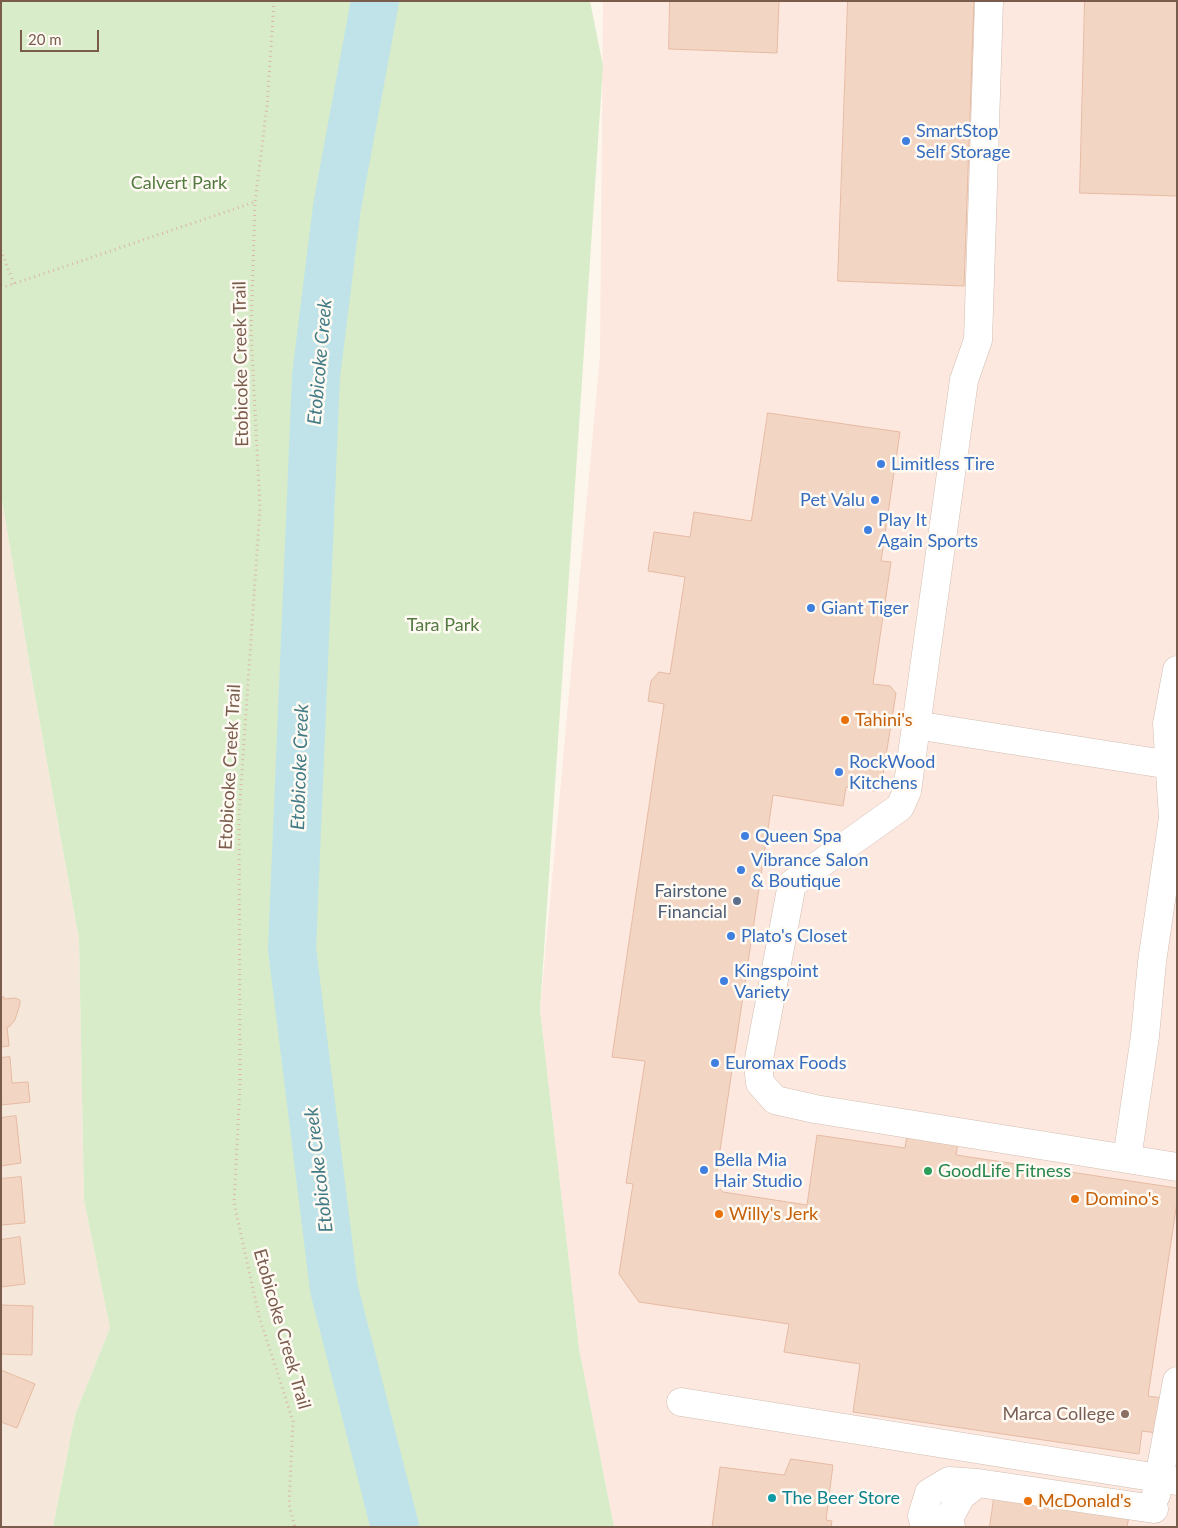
<!DOCTYPE html>
<html>
<head>
<meta charset="utf-8">
<style>
  body { margin:0 }
  #map { position:relative; width:1178px; height:1528px; overflow:hidden; background:#fdf6ec; font-family:Lato,sans-serif }
  canvas { display:block }
  .frame { position:absolute; inset:0; border:2px solid #7a5c4d; pointer-events:none }
  .scale { position:absolute; left:20px; top:30px; width:79px; height:22px; box-sizing:border-box; border:2px solid #7a5c4d; border-top:0; padding-left:6px; font-size:15px; line-height:18px; white-space:nowrap; color:#7a5c4d; -webkit-text-stroke:4px #fffaf3; paint-order:stroke }
</style>
</head>
<body>
<div id="map">
<canvas width="1178" height="1528"></canvas>
<div class="frame"></div>
<div class="scale">20 m</div>
</div>
<script>
const ctx = document.querySelector('canvas').getContext('2d');
ctx.lineJoin = 'round';
function paint(path, color) { ctx.fillStyle = color; ctx.fill(path, 'evenodd'); }
function stroke(path, color, width, dash) { ctx.strokeStyle = color; ctx.lineWidth = width; ctx.lineCap = dash ? 'butt' : 'round'; ctx.setLineDash(dash || []); ctx.stroke(path); }
function drawText(font, color, halo, rows, align = 'center') {
  ctx.font = font + ' Lato,sans-serif'; ctx.lineWidth = 5; ctx.setLineDash([]); ctx.textBaseline = 'middle'; ctx.strokeStyle = halo; ctx.fillStyle = color; for (const [text, x, y, turn = 0] of rows) {
    ctx.save(); ctx.translate(x, y); ctx.rotate((+turn || 0) * Math.PI / 180); ctx.textAlign = isNaN(turn) ? turn : align; if (halo) ctx.strokeText(text, 0, 0); ctx.fillText(text, 0, 0); ctx.restore();
  }
}
const residential = new Path2D(`
  M1 494 33 685 79 939 84 1200 110 1328 75 1415 53 1527H1Z`);
const commercial = new Path2D(`
  M603 1H1177V1527H614L579 1348 540 1010 600 355Z`);
const green = new Path2D(`
  M1 1H590L603 66 540 1010 579 1348 614 1527H53L75 1415 110 1328 84 1200 79 939 33 685 1 494Z`);
const river = new Path2D(`
  M375 1 337 207 316 376 292 949 334 1289 395 1527`);
const building = new Path2D(`
  M670 1H779L777 53 669 49Z
  M848 1H974L964 286 838 281Z
  M1085 1H1177V196L1080 193Z
  M768 413 900 432 881 561 891 562 873 684 890 686 896 693 881 787 875 791 846 787 843 806 773 795 715 1184 723 1192 807 1205 817 1135 905 1148 907 1135 958 1143 956 1155 1177 1188V1202L1148 1396 1162 1398 1157 1433 1142 1431 1139 1454 853 1412 860 1364 784 1352 789 1324 639 1302 619 1274 633 1184 626 1183 645 1061 612 1057 664 704 648 701 651 681 659 672 670 674 685 577 648 571 654 532 690 537 694 512 751 521Z
  M4 997V999L15 998 20 1000V1004L15 1020 9 1027H7L9 1046 1 1047V998Z
  M10 1057 12 1083 28 1082 30 1102 1 1105V1058Z
  M16 1116 21 1163 1 1166V1118Z
  M21 1177 25 1223 1 1225V1179Z
  M20 1237 25 1284 1 1287V1240Z
  M1 1305 33 1306 32 1355 1 1354Z
  M1 1370 35 1384 17 1428 1 1422Z
  M791 1459 833 1465 826 1520 832 1521 831 1527H712L720 1467 784 1475Z
  M995 1491 1130 1511 1127 1527H990Z`);
const path = new Path2D(`
  M274 1 267 106 255 202 251 332 260 508 239 815 240 1086 234 1203 259 1316 293 1421 289 1505 295 1527
  M1 250 14 284
  M1 288 255 202`);
const minor = new Path2D(`
  M989 1 978 340 964 380 907 791 900 807 792 884 758 1064 760 1083 775 1100 815 1109 1177 1167
  M915 725 1177 766
  M1127 1159 1145 1036 1152 962 1173 818 1167 724 1177 670
  M681 1402 1177 1481
  M1156 1495 1177 1381
  M925 1527 922 1516 929 1493 949 1481 978 1483
  M951 1527 949 1518 961 1496 978 1483 1154 1509`);
const markers = [
  [906,141,5,"#3f7fe0"],
  [881,464,5,"#3f7fe0"],
  [875,500,5,"#3f7fe0"],
  [868,530,5,"#3f7fe0"],
  [811,608,5,"#3f7fe0"],
  [845,720,5,"#e8710a"],
  [839,772,5,"#3f7fe0"],
  [745,836,5,"#3f7fe0"],
  [741,870,5,"#3f7fe0"],
  [737,901,5,"#5c6f8a"],
  [731,936,5,"#3f7fe0"],
  [724,981,5,"#3f7fe0"],
  [715,1063,5,"#3f7fe0"],
  [704,1170,5,"#3f7fe0"],
  [928,1171,5,"#2e9e5b"],
  [1075,1199,5,"#e8710a"],
  [719,1214,5,"#e8710a"],
  [1125,1414,5,"#8d6e63"],
  [772,1498,5,"#0f9aa8"],
  [1028,1501,5,"#e8710a"]
];
const shopNames = [
  ["SmartStop",916,131],
  ["Self Storage",916,152],
  ["Limitless Tire",891,464],
  ["Pet Valu",865,500,"right"],
  ["Play It",878,520],
  ["Again Sports",878,541],
  ["Giant Tiger",821,608],
  ["RockWood",849,762],
  ["Kitchens",849,783],
  ["Queen Spa",755,836],
  ["Vibrance Salon",751,860],
  ["& Boutique",751,881],
  ["Plato's Closet",741,936],
  ["Kingspoint",734,971],
  ["Variety",734,992],
  ["Euromax Foods",725,1063],
  ["Bella Mia",714,1160],
  ["Hair Studio",714,1181]
];
const parkNames = [
  ["Calvert Park",179,183],
  ["Tara Park",443,625]
];
const streetNames = [
  ["Etobicoke Creek Trail",241,364,-91],
  ["Etobicoke Creek Trail",230,767,-87],
  ["Etobicoke Creek Trail",282,1329,74]
];
const foodNames = [
  ["Tahini's",855,720],
  ["Domino's",1085,1199],
  ["Willy's Jerk",729,1214],
  ["McDonald's",1038,1501]
];
const serviceNames = [
  ["Fairstone",727,891],
  ["Financial",727,912]
];
const leisureNames = [
  ["GoodLife Fitness",938,1171]
];
const educationNames = [
  ["Marca College",1115,1414]
];
const cultureNames = [
  ["The Beer Store",782,1498]
];
const waterNames = [
  ["Etobicoke Creek",320,362,-85],
  ["Etobicoke Creek",300,767,-88],
  ["Etobicoke Creek",319,1170,-97]
];
paint(residential, '#f5e8da');
paint(commercial, '#fde8e0');
paint(green, '#d8ecc9');
stroke(river, '#bfe3e8', 48);
paint(building, '#f3d5c3');
stroke(building, '#e6bba3', 1);
stroke(minor, '#d1beb0', 29);
stroke(path, '#d9b8a5', 3, [1, 4]);
stroke(minor, '#fff', 28);
for (const [x, y, r, color] of markers) { const dot = new Path2D(); dot.arc(x, y, r, 0, 2 * Math.PI); ctx.fillStyle = color; ctx.fill(dot); stroke(dot, '#fffaf3', 2); }
drawText('18px', '#366cbe', '#fffaf3', shopNames, 'left');
drawText('18px', '#537a41', '#fffaf3', parkNames);
drawText('18px', '#7a5c4d', '#fffaf3', streetNames);
drawText('18px', '#c56008', '#fffaf3', foodNames, 'left');
drawText('18px', '#4e5e75', '#fffaf3', serviceNames, 'right');
drawText('18px', '#27864d', '#fffaf3', leisureNames, 'left');
drawText('18px', '#785e54', '#fffaf3', educationNames, 'right');
drawText('18px', '#0d838f', '#fffaf3', cultureNames, 'left');
drawText('italic 19px', '#437c86', '#fffaf3', waterNames);
</script>
</body>
</html>
